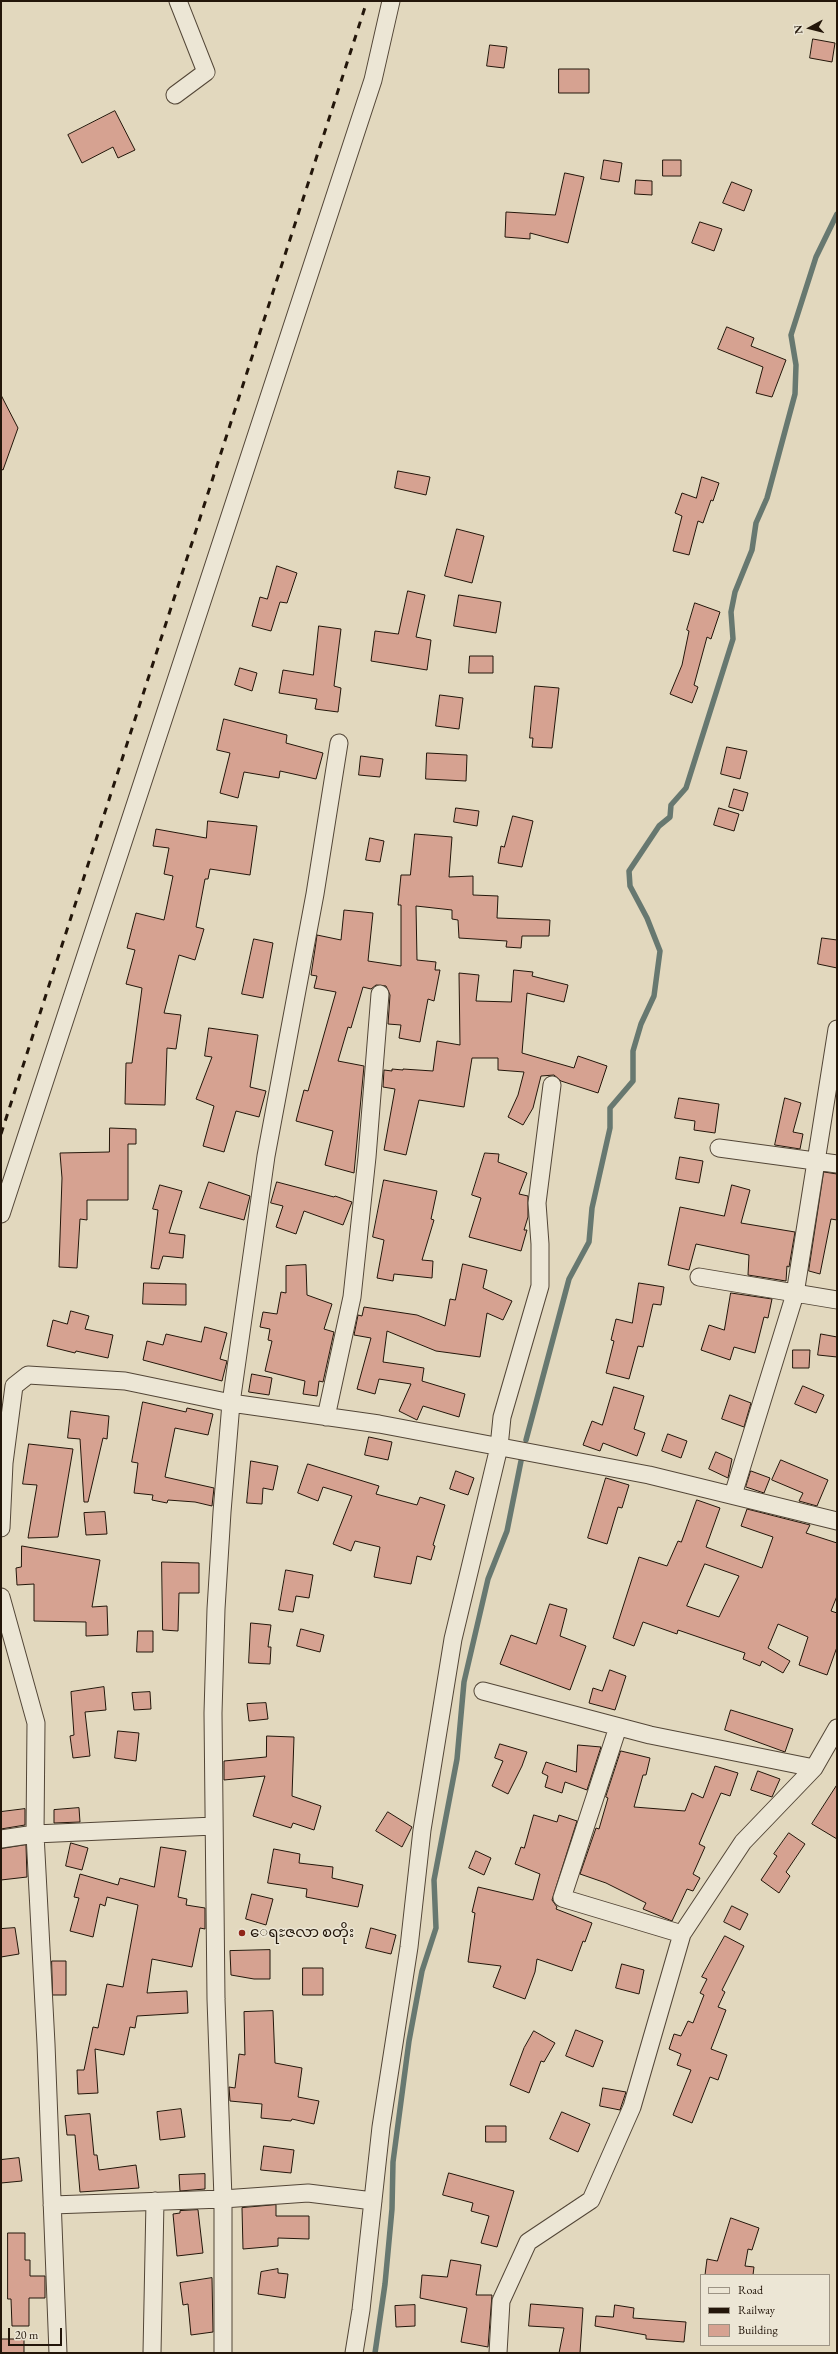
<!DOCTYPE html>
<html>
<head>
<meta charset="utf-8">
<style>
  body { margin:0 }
  #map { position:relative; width:838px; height:2354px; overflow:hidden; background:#e2d8be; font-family:"EB Garamond",serif }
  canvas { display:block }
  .frame { position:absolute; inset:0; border:2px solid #23160a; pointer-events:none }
  .legend { position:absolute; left:700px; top:2274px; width:130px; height:72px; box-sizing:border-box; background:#ece6d5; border:1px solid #9c9384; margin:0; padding:5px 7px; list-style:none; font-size:12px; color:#23160a }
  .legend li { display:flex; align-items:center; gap:8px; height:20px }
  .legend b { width:20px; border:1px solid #9c9384 }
  .north { position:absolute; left:790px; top:8px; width:40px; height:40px; -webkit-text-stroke:3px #ece6d5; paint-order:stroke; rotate:263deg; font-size:11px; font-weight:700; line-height:16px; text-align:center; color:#23160a }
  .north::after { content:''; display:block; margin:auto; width:14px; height:18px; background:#23160a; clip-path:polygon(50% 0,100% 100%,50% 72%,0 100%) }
  .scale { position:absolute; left:8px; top:2328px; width:54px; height:18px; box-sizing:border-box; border:2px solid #23160a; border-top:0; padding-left:5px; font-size:12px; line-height:14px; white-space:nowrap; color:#23160a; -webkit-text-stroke:3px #ece6d5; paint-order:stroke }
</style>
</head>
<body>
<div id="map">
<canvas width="838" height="2354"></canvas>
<div class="frame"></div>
<ul class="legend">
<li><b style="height:5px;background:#ece6d5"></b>Road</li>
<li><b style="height:5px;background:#23160a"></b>Railway</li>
<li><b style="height:11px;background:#d6a291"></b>Building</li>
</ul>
<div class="north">N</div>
<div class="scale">20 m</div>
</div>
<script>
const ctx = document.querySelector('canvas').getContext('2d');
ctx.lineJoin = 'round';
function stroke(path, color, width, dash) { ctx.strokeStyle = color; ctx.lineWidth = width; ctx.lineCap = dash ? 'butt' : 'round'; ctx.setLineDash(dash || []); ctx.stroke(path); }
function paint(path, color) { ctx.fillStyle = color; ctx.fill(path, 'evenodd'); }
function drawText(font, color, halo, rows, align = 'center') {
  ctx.font = font + ' "EB Garamond","Noto Sans Myanmar",serif'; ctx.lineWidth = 3; ctx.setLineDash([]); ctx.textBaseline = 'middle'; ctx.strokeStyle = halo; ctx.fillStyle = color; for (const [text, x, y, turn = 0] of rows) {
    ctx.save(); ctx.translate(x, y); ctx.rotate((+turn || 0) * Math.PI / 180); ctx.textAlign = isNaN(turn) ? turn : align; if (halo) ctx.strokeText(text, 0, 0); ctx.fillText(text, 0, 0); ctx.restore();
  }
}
const stream = new Path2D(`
  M526 1440 569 1279 589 1242 592 1208 610 1128V1108L633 1081V1051L641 1024 654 996 660 951 647 918 630 886 629 871 659 826 670 817 671 805 686 788 733 639 731 612 735 592 752 550 756 523 767 498 795 394 796 365 791 335 816 257 837 214
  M375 2353 385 2284 392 2209 393 2162 409 2041 422 1971 436 1928 434 1880 457 1759 464 1682 488 1579 507 1531 521 1461`);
const building = new Path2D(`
  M813 39 835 43 832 62 810 58Z
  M490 45 507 47 504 68 487 66Z
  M559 69H589V93H559Z
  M115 111 135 150 118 158 113 147 82 163 68 135Z
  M604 160 622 163 619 182 601 179Z
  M663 160H681V176H663Z
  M565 173 584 177 568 243 530 233V239L505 237 506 212 555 215Z
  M636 180 652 181V195L635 194Z
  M732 182 752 190 744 211 723 203Z
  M700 222 722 229 714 251 692 243Z
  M727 327 754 338 751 346 786 360 772 397 756 393 763 367 718 349Z
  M1 395 18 428 3 470 1 469Z
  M398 471 430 477 426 495 395 488Z
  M702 477 719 483 713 501 711 500 703 523 698 521 689 555 673 551 682 516 675 513 682 493 696 498Z
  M457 529 484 536 472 583 445 576Z
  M277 566 297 573 287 603 280 602 271 631 252 626 260 597 267 599Z
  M408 591 425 595 416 637 431 640 427 670 371 661 375 631 398 634Z
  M459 595 501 602 496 633 454 626Z
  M695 603 720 612 711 639 707 637 694 685 698 687 692 703 670 694 682 665 689 631 687 630Z
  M319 626 341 629 334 686 341 688 338 712 315 709 317 699 279 693 283 670 313 675Z
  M470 656H493V673H469Z
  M240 668 257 673 252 691 235 685Z
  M535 686 559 688 552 748 532 747 533 738H530Z
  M440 695 463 698 459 729 436 726Z
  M224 719 287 735 286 743 323 753 316 779 280 771 279 778 244 772 238 798 220 793 230 753 217 750Z
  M727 747 747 751 740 779 721 774Z
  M427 753 467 755 466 781 426 779Z
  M361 756 383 759 380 777 359 775Z
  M734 789 748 793 743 811 729 807Z
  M456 808 479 811 477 826 454 822Z
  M719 808 739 814 734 831 714 825Z
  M513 816 533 821 522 867 498 863 501 846 504 847Z
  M208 821 257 826 250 875 210 869 208 879H205L196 927 204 929 195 960 179 955 164 1013 181 1015 176 1049 167 1048 165 1105 125 1104 126 1063H132L142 988 126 984 135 950 127 948 136 913 164 920 173 876 164 874 169 848 153 846 156 829 206 838Z
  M415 834 452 837 449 877 473 876V895L498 896 497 918 550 920 549 936H522L521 948 506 947 507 941 459 938 458 920 452 919V910L416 906 417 960 436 962 435 970H440L434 1001 428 999 420 1042 399 1038 401 1025 388 1024 390 995 386 986 376 985 371 989 363 987 351 1028 348 1027 338 1061 364 1066 354 1173 325 1165 333 1131 296 1121 304 1090 308 1091 336 992 314 988 317 976 311 975 315 949 317 935 341 940 344 910 373 913 368 961 401 966V905H398L401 875H410Z
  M370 838 384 841 380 862 366 860Z
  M822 938 837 940V968L818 964Z
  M254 939 273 943 263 998 242 994Z
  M514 970 533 972 532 976 568 985 564 1002 527 993 522 1053 574 1068 578 1056 607 1066 598 1093 561 1081 554 1075 541 1076 533 1108 523 1125 508 1117 518 1095 524 1072 498 1070V1058H472L464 1107 419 1100 406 1155 384 1150 395 1089 383 1087 384 1070 392 1071V1069L403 1070V1069L433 1071 437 1041 460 1045 459 973 479 975 476 1001 511 1002Z
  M209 1028 258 1035 250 1087 266 1091 259 1117 236 1111 224 1152 203 1146 214 1106 196 1099 212 1057 205 1056Z
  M679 1098 719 1104 715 1133 694 1130 695 1121 675 1118Z
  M785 1098 801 1103 793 1132 803 1134 800 1149 775 1145Z
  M110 1128 136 1129V1144H128V1200H87V1220L80 1219 77 1268 59 1267 62 1178 60 1153 109 1152Z
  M485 1153 499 1154 498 1162 527 1173 519 1194 528 1196V1217L524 1230H527L521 1251 469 1237 481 1198 472 1195Z
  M680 1157 703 1161 699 1183 676 1179Z
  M824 1172 837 1174V1220L831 1219 820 1274 809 1271Z
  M384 1180 437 1191 431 1219 434 1220 422 1260 433 1261 432 1278 394 1274 393 1281 377 1278 384 1240 373 1237Z
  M209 1182 250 1196 244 1220 200 1208Z
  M277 1182 334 1197 335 1196 352 1202 343 1225 304 1211 296 1234 276 1227 283 1206 271 1203Z
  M160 1185 182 1191 169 1233 185 1235 183 1258 163 1256 159 1269 151 1268 158 1210 153 1209Z
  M732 1185 750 1190 741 1223 795 1232 789 1267 787 1266 786 1281 748 1275 749 1255 696 1244 689 1270 668 1265 680 1207 724 1216Z
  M463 1264 487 1270 483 1288 512 1301 503 1320 487 1313 480 1357 436 1351 387 1331 383 1362 424 1368 422 1381 465 1394 459 1417 423 1406 417 1420 399 1411 411 1384 379 1379 375 1394 357 1389 371 1338 354 1335 358 1315 362 1316 364 1307 417 1315 445 1326 450 1299 455 1300Z
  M306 1265 307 1295 332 1304 324 1329 334 1332 323 1382 319 1381 317 1396 303 1394 305 1381 265 1371 272 1341 268 1340 270 1329 260 1327 263 1312 277 1314 281 1292 286 1293V1266Z
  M144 1283 186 1284V1305L143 1304Z
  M639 1283 664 1287 661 1305 653 1304 643 1347 638 1346 629 1379 606 1373 614 1341 611 1340 616 1319 632 1323Z
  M731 1293 772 1299 768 1318 764 1317 755 1353 734 1347 730 1360 701 1350 709 1325 724 1330Z
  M71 1311 89 1316 85 1329 113 1335 108 1358 76 1351 75 1353 47 1346 53 1320 67 1324Z
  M205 1327 227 1333 220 1359 227 1361 222 1381 143 1360 147 1341 163 1345 166 1334 201 1342Z
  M821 1334 837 1337V1357L818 1355Z
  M793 1350H810L809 1368H793Z
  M252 1374 272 1378 269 1395 249 1392Z
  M803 1386 824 1395 816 1413 795 1404Z
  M614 1387 644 1396 634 1429 645 1433 637 1456 603 1443 600 1451 583 1445 592 1421 602 1425Z
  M730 1395 751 1403 744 1427 722 1419Z
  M143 1402 186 1412 187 1408 213 1414 208 1435 175 1428 165 1477 214 1488 212 1506 195 1502 168 1500 167 1503 152 1500 153 1495 134 1493 138 1463 132 1462Z
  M71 1411 109 1416 107 1439 103 1438 88 1502H84L80 1439 68 1438Z
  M668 1434 687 1441 681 1458 662 1451Z
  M369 1437 392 1442 388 1460 365 1455Z
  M29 1444 73 1449 58 1537 28 1538 37 1485 23 1484Z
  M716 1452 732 1459 728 1478 709 1469Z
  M781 1460 828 1480 817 1506 799 1501 803 1493 772 1480Z
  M251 1461 278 1466 273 1490 263 1488 262 1504 247 1503Z
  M308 1464 379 1486 376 1494 417 1505 420 1497 445 1505 433 1545 435 1546 431 1560 417 1556 411 1584 374 1577 380 1547 355 1541 351 1551 333 1544 352 1496 323 1487 318 1501 298 1493Z
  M456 1471 474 1478 468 1495 450 1489Z
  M751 1471 770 1478 764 1493 746 1487Z
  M606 1478 629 1485 622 1508 618 1507 607 1544 588 1538Z
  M697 1500 720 1508 706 1547 762 1568 773 1537 741 1526 747 1509 810 1525 806 1533 837 1543V1596L831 1611 837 1613V1647L827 1675 799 1665 808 1637 778 1624 768 1648 790 1661 783 1673 762 1661 760 1666 743 1659 745 1653 678 1630 677 1634 643 1622 634 1646 613 1638 639 1557 667 1566 678 1541 681 1542ZM705 1564 739 1576 719 1617 687 1606Z
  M105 1512 107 1534 86 1535 84 1513Z
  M22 1546 100 1560 92 1607 107 1606 108 1635 86 1636V1622L34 1621V1584L17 1585 16 1568 21 1567Z
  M162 1562 199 1563V1593H179L178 1631 163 1630Z
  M286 1570 313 1575 309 1598 296 1596 293 1612 279 1610Z
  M550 1604 567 1609 560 1636 586 1646 570 1690 500 1664 511 1635 536 1644Z
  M251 1623 271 1625 268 1647H271L270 1664 249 1663Z
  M301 1629 324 1635 320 1652 297 1646Z
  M138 1631H153V1652H137Z
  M610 1670 626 1676 615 1710 589 1703 593 1688 602 1691Z
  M104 1687 106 1710 85 1712 90 1756 73 1758 70 1736 74 1735 71 1692Z
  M150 1692 151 1709 134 1710 132 1693Z
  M266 1703 268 1719 249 1721 247 1704Z
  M731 1710 793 1729 785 1752 725 1730Z
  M118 1731 139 1733 136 1761 115 1758Z
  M267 1736 294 1737 292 1796 321 1806 314 1830 293 1823 291 1828 253 1816 265 1776 224 1780V1761L266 1757Z
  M500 1744 527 1752 522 1766 508 1794 492 1786 503 1761 495 1758Z
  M578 1745 601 1747 587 1790 565 1782 562 1793 545 1787 548 1776 542 1773 546 1762 576 1772Z
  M621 1751 650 1758 646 1775H643L634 1807 685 1811 692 1793 703 1798 715 1766 738 1773 730 1796 721 1793 699 1844 705 1847 693 1874 700 1878 693 1891 687 1889 672 1921 643 1909 646 1903 606 1883 580 1874 596 1828 599 1829 608 1798 606 1797Z
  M758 1771 780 1779 772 1797 751 1790Z
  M837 1785V1839L812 1824Z
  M79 1808 80 1822 54 1823V1810Z
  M25 1809V1825L1 1829V1812Z
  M388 1812 412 1827 402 1847 376 1831Z
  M534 1815 557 1822 559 1815 577 1821 552 1900 557 1907 556 1909 592 1923 585 1942 583 1941 572 1971 537 1959 535 1972 525 1999 493 1987 501 1966 468 1962 475 1913 472 1912 478 1887 533 1900 540 1874 515 1864 521 1847 524 1848Z
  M789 1833 805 1844 786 1872 790 1876 779 1893 761 1880 777 1856 774 1854Z
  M71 1843 88 1848 82 1870 66 1866Z
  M26 1845 27 1877 1 1880V1849Z
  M161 1847 186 1851 178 1897 187 1899 186 1905 205 1908V1929L200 1928 192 1967 152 1959 147 1993 187 1991 188 2013 137 2016 135 2028 130 2027 124 2055 95 2049 98 2093 78 2094 77 2070H84L93 2027 98 2028 107 1984 123 1987 138 1905 107 1897 105 1906 100 1904 93 1937 70 1931 79 1898 74 1897 80 1874 118 1885 120 1878 154 1887Z
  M274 1849 300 1854 299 1863 333 1867 332 1878 363 1885 358 1907 306 1897 307 1889 268 1883Z
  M476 1851 491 1858 484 1875 469 1868Z
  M252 1894 273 1899 266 1925 246 1919Z
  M732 1906 748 1914 740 1930 724 1922Z
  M15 1928 19 1954 1 1957V1929Z
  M371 1928 396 1935 391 1954 366 1948Z
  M725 1936 744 1946 722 1990 725 1992 718 2007 726 2010 711 2049 727 2055 718 2080 710 2077 692 2123 673 2115 691 2070 677 2065 681 2054 669 2049 674 2034 681 2036 688 2021 693 2023 704 1995 700 1993 707 1979 702 1977Z
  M270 1950V1979H254L231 1975 230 1951Z
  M52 1961H66V1995H53Z
  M622 1964 644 1970 639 1994 616 1988Z
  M303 1968H323V1995H303Z
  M273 2011 275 2063 302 2068 298 2097 319 2101 314 2124 292 2119 291 2121 261 2118 262 2104 230 2101 229 2087 235 2088 239 2054 245 2055 244 2012Z
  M576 2030 603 2041 593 2067 566 2056Z
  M534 2031 555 2043 544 2062 541 2061 529 2093 510 2085 524 2048Z
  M603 2088 626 2092 620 2110 600 2106Z
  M181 2109 185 2137 160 2140 157 2112Z
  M562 2112 590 2124 578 2152 550 2139Z
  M90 2114 94 2155H97L99 2170 136 2165 139 2188 80 2192 75 2135H67L65 2116Z
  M486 2126H506V2142H486Z
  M264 2146 294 2150 291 2173 261 2170Z
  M19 2158 22 2181 1 2183V2160Z
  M449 2173 514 2191 497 2247 481 2243 489 2216 471 2211 473 2203 443 2195Z
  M205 2174V2189L180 2191 179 2175Z
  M276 2205V2216H309V2239L278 2238V2246L243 2249 242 2208Z
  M198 2210 203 2253 177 2256 173 2214 180 2213V2211Z
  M731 2218 759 2228 752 2250 748 2249 745 2266 754 2267 753 2275H705L707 2259 717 2261Z
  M8 2233H25V2260H30V2276H45V2298H29V2326H12L11 2299H8Z
  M451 2260 481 2265 476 2295H492L488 2347 461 2342 467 2308 420 2298 422 2275 447 2277Z
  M278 2269V2273L288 2274 285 2298 258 2294 261 2272Z
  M212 2278 213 2332 191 2335 188 2304 183 2305 180 2283Z
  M531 2304 583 2308 580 2353H559L564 2328 529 2326Z
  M415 2305V2326L396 2327 395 2306Z
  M615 2305 634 2308 633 2318 686 2322 684 2342 646 2339V2335L595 2326 596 2316 613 2317Z
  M1 2339H24V2353H1Z`);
const minor = new Path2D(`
  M175 95 206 72 178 1
  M719 1148 837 1164
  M1 1214 373 80 391 1
  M699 1277 837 1300
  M326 1417 352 1297 367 1157 380 994
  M733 1495 795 1294 837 1029
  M1 1528 4 1463 14 1386 28 1375 125 1381 231 1403 379 1424 649 1475 837 1521
  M1 1597 36 1723 35 1834 46 2044 58 2353
  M483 1691 650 1735 814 1768
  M618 1727 562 1898 682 1934
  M1 1839 35 1834 214 1826
  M52 2205 223 2199 308 2193 373 2201
  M152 2353 155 2201
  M223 2353V2199L216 1999 213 1713 216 1609 222 1512 231 1403 266 1156 315 894 339 743
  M354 2353 361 2310 381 2127 409 1947 422 1830 453 1639 499 1447 502 1417 540 1286V1244L537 1203 552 1085
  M498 2353 501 2301 528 2242 591 2200 632 2107 682 1934 743 1842 814 1768 837 1728`);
const rail = new Path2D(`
  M1 1134 367 1`);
const markers = [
  [242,1933,4,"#8f2418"]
];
const poiNames = [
  ["ေရႊဇလာ စတိုး",250,1933]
];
stroke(stream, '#677870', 5.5);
paint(building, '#d6a291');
stroke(building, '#23160a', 1);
stroke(minor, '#534637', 19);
stroke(minor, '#ece6d5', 17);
stroke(rail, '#23160a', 3, [7, 7]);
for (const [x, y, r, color] of markers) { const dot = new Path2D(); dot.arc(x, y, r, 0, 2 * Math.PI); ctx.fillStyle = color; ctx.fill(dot); stroke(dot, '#ece6d5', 1.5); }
drawText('15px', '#23160a', '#ece6d5', poiNames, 'left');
</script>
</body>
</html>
